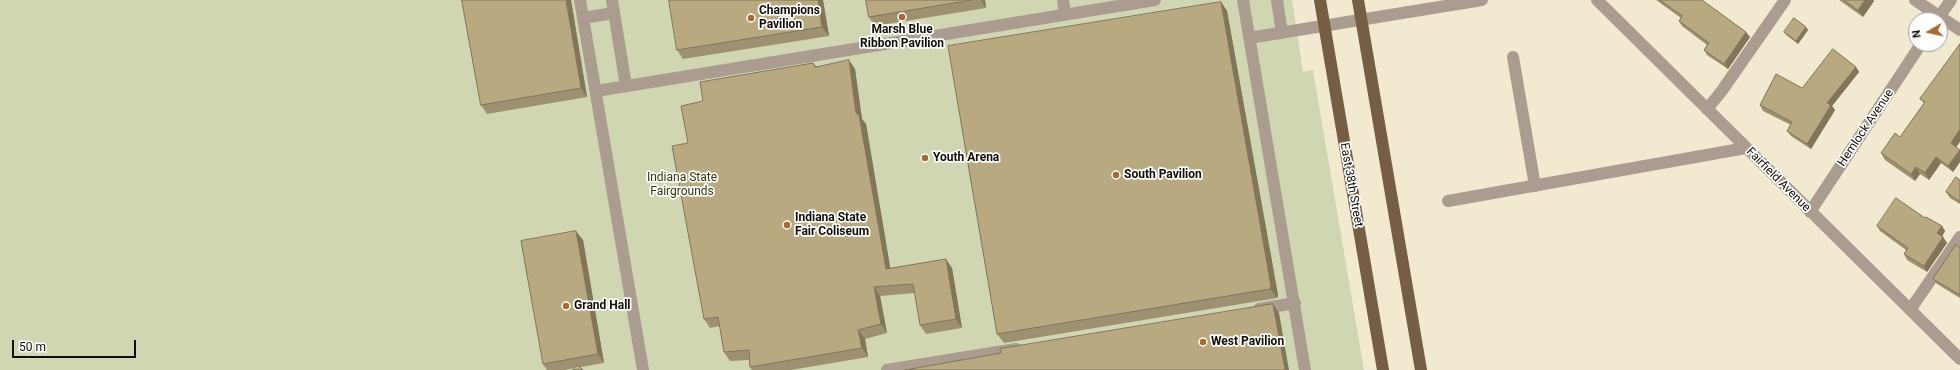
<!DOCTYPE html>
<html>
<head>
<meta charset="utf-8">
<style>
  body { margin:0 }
  #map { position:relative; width:1960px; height:370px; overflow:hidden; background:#f2e9d1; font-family:Roboto,sans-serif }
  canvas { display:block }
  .north { position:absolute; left:1908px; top:12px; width:40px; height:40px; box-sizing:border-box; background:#fff; border:1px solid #a09f9b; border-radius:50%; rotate:261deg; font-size:11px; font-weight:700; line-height:16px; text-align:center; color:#110e06 }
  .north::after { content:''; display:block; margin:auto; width:14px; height:18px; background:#aa6933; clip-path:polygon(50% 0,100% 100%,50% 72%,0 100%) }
  .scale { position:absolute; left:12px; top:340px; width:124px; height:18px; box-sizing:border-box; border:2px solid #110e06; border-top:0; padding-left:5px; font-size:12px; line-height:14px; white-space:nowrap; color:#110e06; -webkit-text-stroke:3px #fff; paint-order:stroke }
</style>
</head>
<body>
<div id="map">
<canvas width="1960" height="370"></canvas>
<div class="north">N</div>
<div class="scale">50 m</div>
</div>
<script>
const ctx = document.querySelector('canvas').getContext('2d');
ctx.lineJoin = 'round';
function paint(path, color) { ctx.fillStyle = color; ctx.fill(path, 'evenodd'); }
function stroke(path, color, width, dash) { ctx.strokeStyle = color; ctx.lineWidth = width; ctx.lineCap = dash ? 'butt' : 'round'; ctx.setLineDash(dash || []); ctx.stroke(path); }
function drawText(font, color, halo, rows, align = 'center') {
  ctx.font = font + ' Roboto,sans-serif'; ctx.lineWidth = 3.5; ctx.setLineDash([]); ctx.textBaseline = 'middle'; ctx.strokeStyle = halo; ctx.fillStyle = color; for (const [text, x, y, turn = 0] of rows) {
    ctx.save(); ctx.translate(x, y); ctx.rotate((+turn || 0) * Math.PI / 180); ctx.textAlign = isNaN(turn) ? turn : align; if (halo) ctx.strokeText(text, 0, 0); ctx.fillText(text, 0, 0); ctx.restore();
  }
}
const green = new Path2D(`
  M0 0H1292L1303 72 1313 70 1364 370H0Z`);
const minor = new Path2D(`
  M580 0 643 370
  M612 0 626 86
  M1063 0 1065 14
  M1243 0 1305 370
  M1277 0 1282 33
  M1597 0 1960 359
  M1915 0 1960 30
  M583 18 614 13
  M1937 20 1951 0
  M1249 38 1482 0
  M1513 57 1535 186
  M596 91 1155 0
  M1707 109 1721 92 1785 0
  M1448 201 1746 148
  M1810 212 1921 44
  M1259 309 1295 303
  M1910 310 1960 237
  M887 370 1016 349`);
const major = new Path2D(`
  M1320 0 1383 370
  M1358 0 1421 370`);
const wall = new Path2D(`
  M462 0H571L587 97 487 114 481 105Z
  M823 0 829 36 683 59 677 50Z
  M866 0H985L986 8 875 26 869 17Z
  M1656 0H1702L1750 37 1728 69 1707 55 1704 50 1707 45 1682 26 1679 21 1681 18Z
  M1839 0H1873L1874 1 1863 17Z
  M1221 2 1227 11 1278 295 1277 298 1004 343 997 334Z
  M1806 27 1808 30 1798 44 1786 35 1784 32Z
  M1960 44 1956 147 1960 150V162L1953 172 1941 163 1929 180 1920 174 1915 181 1885 160 1881 153 1900 137 1924 103 1920 99Z
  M813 63 816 66 855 69 862 119 866 124 890 268H952L962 328 926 334 920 325 915 293 880 296 887 333 865 339 868 357 791 370H752L750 367 749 360 730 361 724 352 720 326 710 328 704 319 688 143 703 101Z
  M1856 67 1859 72 1832 106 1835 110 1811 149 1791 136 1787 131 1791 125 1763 111 1760 105 1802 88Z
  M1960 180V204L1950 198 1946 192Z
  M1925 218 1942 226 1945 231 1942 236 1943 237 1947 243 1927 272 1907 260 1904 254 1906 250 1880 231 1877 226Z
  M583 240 604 363 564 370H547L543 364Z
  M1960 248V298L1937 284 1933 279Z`);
const shadedWall = new Path2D(`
  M566 0H571L587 97 581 88Z
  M818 0H823L829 36 822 27Z
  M981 0H985L986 8Z
  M1865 0H1873L1874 1 1863 17 1858 10Z
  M1221 2 1227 11 1278 295 1277 298 1270 289Z
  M1806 27 1808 30 1798 44 1796 41Z
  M1746 32 1750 37 1728 69 1724 64Z
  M849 60 855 69 862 119 866 124 892 278 886 269 856 113Z
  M1856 67 1859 72 1832 106 1835 110 1811 149 1807 144 1827 103Z
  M1960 129V142L1955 149 1951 143Z
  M1960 150V162L1953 172 1948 166Z
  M1936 157 1941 163 1929 180 1925 173Z
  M1916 167 1920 174 1915 181 1911 174Z
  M1942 226 1945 231 1941 239 1937 233Z
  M576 231 583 240 604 363 598 354Z
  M1943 237 1947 243 1927 272 1924 266Z
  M946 259 952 268 962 328 956 319Z
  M874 287 880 296 887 333 881 324Z
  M1273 304 1279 313 1289 370H1285Z
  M858 330 865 339 868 357 862 348Z`);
const building = new Path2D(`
  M462 0H566L581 88 481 105Z
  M669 0H818L822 27 677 50Z
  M866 0H972L869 17Z
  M1660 0H1702L1746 32 1724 64 1704 50 1709 43 1679 21 1682 16Z
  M1844 0H1865L1858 10Z
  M1221 2 1271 286 1270 289 997 334 948 46Z
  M1794 18 1806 27 1796 41 1784 32Z
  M1960 44V129L1951 143 1960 150 1948 166 1936 157 1925 173 1916 167 1911 174 1881 153 1895 133 1900 137 1925 102 1920 99Z
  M1833 49 1856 67 1827 103 1831 105 1807 144 1787 131 1792 122 1760 105 1776 74 1802 88Z
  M849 60 856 113 859 115 886 269 946 259 956 319 920 325 913 284 874 287 881 324 858 330 862 348 750 367 749 350 724 352 718 317 704 319 672 146 688 143 681 106 703 101 700 82 813 63 815 67Z
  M1956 177 1960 180V202L1946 192Z
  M1896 198 1925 218 1926 217 1942 226 1937 233 1943 237 1924 266 1904 254 1908 248 1877 226Z
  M576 231 598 354 543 364 521 241Z
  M1956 245 1960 248V295L1933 279Z
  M1273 304 1285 370H905L1001 353 1000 349Z
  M578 365 583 370H573Z`);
const markers = [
  [902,17,4,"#aa6933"],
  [751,18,4,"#aa6933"],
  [925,158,4,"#aa6933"],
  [1116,175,4,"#aa6933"],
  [787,225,4,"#aa6933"],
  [566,306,4,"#aa6933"],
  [1203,342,4,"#aa6933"]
];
const poiNames = [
  ["Champions",759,11],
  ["Pavilion",759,25],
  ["Marsh Blue",902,30,"center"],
  ["Ribbon Pavilion",902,44,"center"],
  ["Youth Arena",933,158],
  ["South Pavilion",1124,175],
  ["Indiana State",795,218],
  ["Fair Coliseum",795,232],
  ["Grand Hall",574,306],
  ["West Pavilion",1211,342]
];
const streetNames = [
  ["Hemlock Avenue",1866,128,-56],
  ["Fairfield Avenue",1778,180,45],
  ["East 38th Street",1351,185,80]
];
const parkNames = [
  ["Indiana State",682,178],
  ["Fairgrounds",682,192]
];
paint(green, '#d0d6b2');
stroke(minor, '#aa9d8f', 12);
stroke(major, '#755e44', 12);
paint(wall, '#9e916f');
paint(shadedWall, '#81765a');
paint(building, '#b8a981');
stroke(building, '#81765a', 1);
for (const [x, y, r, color] of markers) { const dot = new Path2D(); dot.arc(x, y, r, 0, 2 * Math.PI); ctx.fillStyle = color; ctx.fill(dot); stroke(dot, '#fff', 1.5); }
drawText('bold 12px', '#110e06', '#fff', poiNames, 'left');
drawText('12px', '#110e06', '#fff', streetNames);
drawText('12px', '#353906', '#fff', parkNames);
</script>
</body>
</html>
